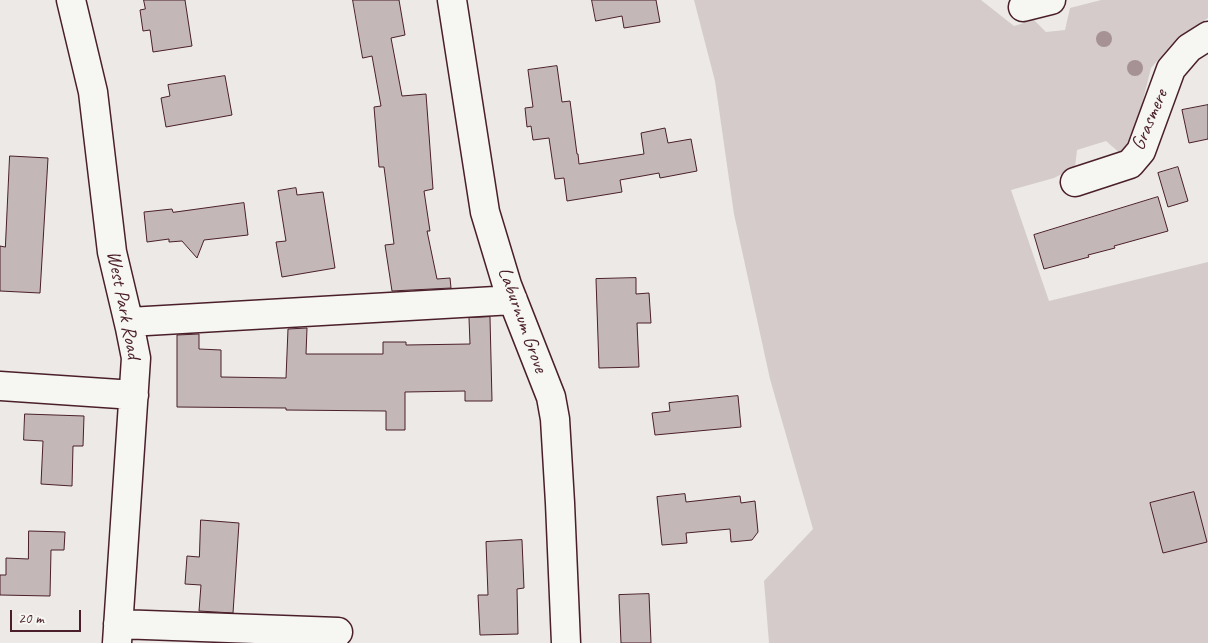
<!DOCTYPE html>
<html>
<head>
<meta charset="utf-8">
<style>
  body { margin:0 }
  #map { position:relative; width:1208px; height:643px; overflow:hidden; background:#ece9e6; font-family:Caveat,sans-serif }
  canvas { display:block }
  .scale { position:absolute; left:10px; top:610px; width:71px; height:22px; box-sizing:border-box; border:2px solid #4a1f2b; border-top:0; padding-left:6px; font-size:15px; line-height:18px; white-space:nowrap; color:#4a1f2b; -webkit-text-stroke:4px #f6f6f2; paint-order:stroke }
</style>
</head>
<body>
<div id="map">
<canvas width="1208" height="643"></canvas>
<div class="scale">20 m</div>
</div>
<script>
const ctx = document.querySelector('canvas').getContext('2d');
ctx.lineJoin = 'round';
function paint(path, color) { ctx.fillStyle = color; ctx.fill(path, 'evenodd'); }
function stroke(path, color, width, dash) { ctx.strokeStyle = color; ctx.lineWidth = width; ctx.lineCap = dash ? 'butt' : 'round'; ctx.setLineDash(dash || []); ctx.stroke(path); }
function drawText(font, color, halo, rows, align = 'center') {
  ctx.font = font + ' Caveat,sans-serif'; ctx.lineWidth = 4; ctx.setLineDash([]); ctx.textBaseline = 'middle'; ctx.strokeStyle = halo; ctx.fillStyle = color; for (const [text, x, y, turn = 0] of rows) {
    ctx.save(); ctx.translate(x, y); ctx.rotate((+turn || 0) * Math.PI / 180); ctx.textAlign = isNaN(turn) ? turn : align; if (halo) ctx.strokeText(text, 0, 0); ctx.fillText(text, 0, 0); ctx.restore();
  }
}
const green = new Path2D(`
  M694 0H981L1014 26 1034 20 1046 32 1065 30 1070 8 1101 0H1208V18L1177 38 1151 68 1134 136 1121 154 1106 141 1077 150 1075 167 1054 178 1011 190 1049 301 1208 262V643H769L764 581 813 529 770 379 734 214 715 81Z`);
const building = new Path2D(`
  M144 0H185L192 46 153 52 150 30 143 31 140 10 145 9Z
  M353 0H399L405 35 391 38 402 96 426 94 433 189 424 191 430 231H427L437 279 450 278 451 288 392 291 385 245 394 244 384 167H379L374 107 381 106 372 56 363 58Z
  M592 0H656L660 22 624 28 622 16 596 21Z
  M557 66 562 102 570 101 577 154H578L579 164 644 154 641 133 665 128 668 143 691 139 697 171 660 178 659 173 620 180 622 192 567 201 564 178 555 179 549 138 533 140 531 126 527 127 525 108 533 107 528 70Z
  M225 76 232 115 166 127 161 98 170 96 168 85Z
  M1208 105V139L1189 143 1182 110Z
  M10 156 48 158 40 293 0 291V246L5 247Z
  M1178 167 1188 201 1168 207 1158 173Z
  M296 188 297 195 323 192 335 268 282 277 276 242 286 241 278 191Z
  M1158 197 1168 231 1114 246 1115 248 1088 255 1089 257 1044 269 1034 235Z
  M244 203 248 235 204 240 197 258 182 241 169 242V239L147 242 144 212 172 209 173 212Z
  M636 278V294L649 293 651 323H637L639 367 599 368 596 279Z
  M490 317 492 401H465V391L405 392V430H386V411L286 410V408L177 407V335L199 334V349L221 350V377L286 378 288 329 307 328 306 354H383V342H406V345L470 344 469 318Z
  M738 396 741 427 655 435 652 413 670 411 669 403Z
  M25 414 84 416 83 446H73L72 486 41 484 43 441 24 440Z
  M1194 492 1207 542 1163 553 1150 503Z
  M685 494 686 502 740 496 741 503 755 501 758 532 752 540 731 542 730 529 686 533 687 543 662 545 657 497Z
  M201 520 239 523 233 613 199 611 201 585 185 584 187 556 199 557Z
  M29 531 65 532 64 550H51L50 596 0 595V575H6V558L28 559Z
  M522 540 524 588 517 589 518 634 480 635 478 595H488L486 542Z
  M649 594 651 643H621L619 595Z`);
const minor = new Path2D(`
  M71 0 93 92 112 252 130 328 136 358 117 643
  M452 0 485 212 507 285 551 397 555 419 560 503 566 643
  M1023 7 1051 0
  M1075 182 1130 164 1141 151 1171 69 1189 48 1208 36
  M129 322 513 300
  M0 386 134 395
  M118 624 338 632`);
const trees = [
  [1104,39],
  [1135,68]
];
const streetNames = [
  ["Grasmere",1150,120,-67],
  ["West Park Road",123,305,79],
  ["Laburnum Grove",522,320,70]
];
paint(green, '#d4cbca');
paint(building, '#c4b7b7');
stroke(building, '#4a1f2b', 1);
stroke(minor, '#4a1f2b', 31);
stroke(minor, '#f6f6f2', 28);
ctx.fillStyle = '#a69295';
for (const [x, y] of trees) { ctx.beginPath(); ctx.arc(x, y, 8, 0, 2 * Math.PI); ctx.fill(); }
drawText('20px', '#4a1f2b', '#f6f6f2', streetNames);
</script>
</body>
</html>
